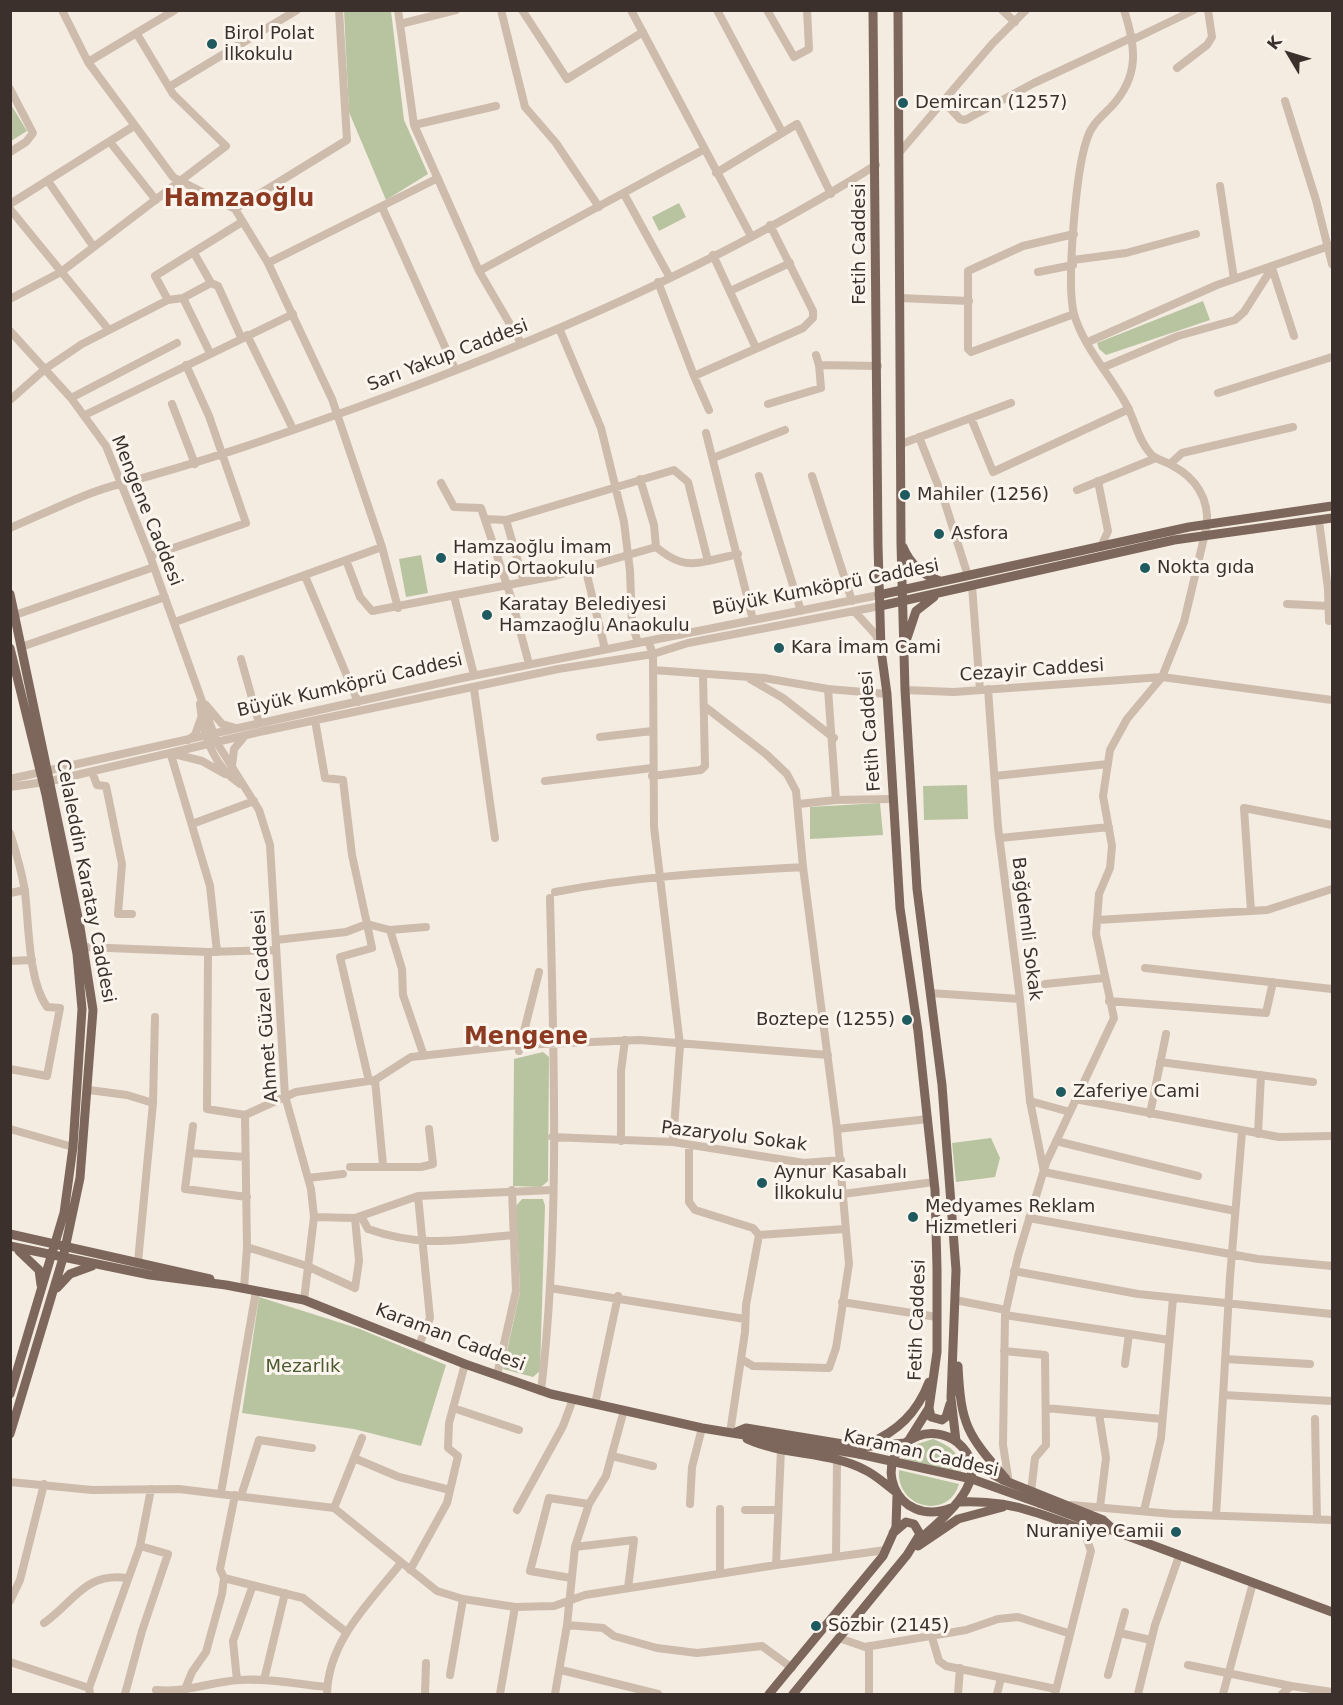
<!DOCTYPE html>
<html>
<head>
<meta charset="utf-8">
<style>
  body { margin:0 }
  #map { position:relative; width:1343px; height:1705px; overflow:hidden; background:#f4ebe1; font-family:"DejaVu Sans",sans-serif }
  canvas { display:block }
  .frame { position:absolute; inset:0; border:12px solid #3b302b; pointer-events:none }
  .north { position:absolute; left:1259px; top:24px; width:60px; height:60px; -webkit-text-stroke:4px #fbf5ee; paint-order:stroke; rotate:308deg; font-size:16px; font-weight:700; line-height:24px; text-align:center; color:#3b302b }
  .north::after { content:''; display:block; margin:auto; width:21px; height:27px; background:#3b302b; clip-path:polygon(50% 0,100% 100%,50% 72%,0 100%) }
</style>
</head>
<body>
<div id="map">
<canvas width="1343" height="1705"></canvas>
<div class="frame"></div>
<div class="north">K</div>
</div>
<script>
const ctx = document.querySelector('canvas').getContext('2d');
ctx.lineJoin = 'round';
function paint(path, color) { ctx.fillStyle = color; ctx.fill(path, 'evenodd'); }
function stroke(path, color, width, dash) { ctx.strokeStyle = color; ctx.lineWidth = width; ctx.lineCap = dash ? 'butt' : 'round'; ctx.setLineDash(dash || []); ctx.stroke(path); }
function drawText(font, color, halo, rows, align = 'center') {
  ctx.font = font + ' "DejaVu Sans",sans-serif'; ctx.lineWidth = 6; ctx.setLineDash([]); ctx.textBaseline = 'middle'; ctx.strokeStyle = halo; ctx.fillStyle = color; for (const [text, x, y, turn = 0] of rows) {
    ctx.save(); ctx.translate(x, y); ctx.rotate((+turn || 0) * Math.PI / 180); ctx.textAlign = isNaN(turn) ? turn : align; if (halo) ctx.strokeText(text, 0, 0); ctx.fillText(text, 0, 0); ctx.restore();
  }
}
const green = new Path2D(`
  M344 11H391L404 120 428 174 386 200 349 112Z
  M10 103 27 131 11 141H10Z
  M679 203 686 217 659 231 652 217Z
  M1203 301 1210 320 1106 355 1099 349 1097 343Z
  M421 555 428 593 406 597 399 559Z
  M967 785 968 819 924 820 923 786Z
  M880 803 883 835 810 839V807Z
  M543 1052 549 1057 548 1181 541 1187 513 1186 514 1059Z
  M991 1138 1000 1158 995 1177 956 1182 952 1143Z
  M522 1199H543L545 1206 540 1371 533 1377 503 1369 520 1292 516 1206Z
  M259 1297 360 1329 446 1365 421 1446 354 1429 242 1413Z
  M933 1439C950 1446 962 1453 961 1473L901 1458 911 1446Z
  M899 1470 959 1484C949 1520 896 1509 899 1470Z`);
const minor = new Path2D(`
  M62 10 88 62 173 177 235 209 347 140 339 10
  M398 10 414 125 479 271 521 343
  M501 10 525 107 556 143 599 207
  M522 10 567 79 643 32
  M631 10 751 236
  M717 10 782 132
  M767 10 794 57 809 49 807 10
  M1002 10 1015 22
  M400 24 456 10
  M1134 39 1194 10
  M88 62 175 10
  M1177 68 1207 45 1212 37 1208 10
  M169 87 297 10
  M10 89 33 133 26 142 10 152
  M1285 101 1316 200 1332 264
  M944 102 960 119 965 120 1034 83 1133 37
  M414 125 496 106
  M110 142 156 200
  M899 153 992 44 1026 10
  M716 173 797 124 831 194
  M48 181 93 246
  M1220 186 1234 279
  M624 194 669 276
  M10 204 134 126
  M382 207 455 369
  M10 209 109 330
  M235 209 268 263 332 399 382 547 398 608
  M1074 234 1023 246 968 271V349L971 352 1074 314
  M194 253 211 283 218 286 241 337
  M713 255 756 348
  M1073 260 1126 253 1196 234
  M268 263 436 179
  M479 271 703 150
  M1038 272 1073 265
  M658 282 694 376 803 328 813 318V311L770 225
  M730 291 790 263
  M900 298 969 301
  M10 299 61 272 226 146 173 94 137 34
  M168 300 155 276 242 222
  M559 328 601 428 624 522 630 571 632 623 638 643
  M10 331 71 398 106 446 150 556 217 743 259 810 270 845 285 1096 311 1189 314 1217 304 1300
  M247 335 293 429
  M1088 342 1217 285 1332 245
  M210 353 183 298 211 283
  M816 355 819 365 878 366
  M1104 367 1178 336 1235 320 1244 312 1272 268 1294 336
  M694 376 709 410
  M1218 393 1332 357
  M71 398 177 343
  M10 400 45 369 82 344 168 300 183 298
  M172 404 195 464
  M768 404 821 388 819 365
  M85 415 293 314
  M971 418 993 472 1129 409
  M706 433 753 620
  M919 437 945 503 968 576
  M901 444 1011 403
  M713 458 785 430
  M1170 464 1182 453 1293 427
  M759 476 801 611
  M812 476 852 601
  M1098 481 1108 531 1101 547
  M441 483 454 507 481 508 511 597 529 664
  M1077 490 1156 458
  M485 519 506 520 674 470 688 482 708 561 738 554
  M506 520 524 582
  M1319 521 1328 589 1329 621
  M10 528C44 514 86 492 120 484 201 463 280 435 358 407 537 342 716 266 876 165
  M656 547C673 561 686 567 708 561
  M150 556 246 523 209 416 186 365
  M346 560 360 597 372 611 555 576 656 547 654 525 640 479
  M585 567 605 649
  M305 576 358 702
  M972 586 980 690
  M454 596 474 675
  M1287 604 1328 606
  M855 612 876 635 879 644
  M15 615 154 567
  M175 622 382 547
  M648 641 653 654 654 827 680 1045 673 1142
  M21 647 165 597
  M241 659 259 723
  M653 670 764 678 828 689 887 694
  M750 679 783 698 834 738
  M474 689 495 838
  M828 689 836 800
  M988 689 998 827 1020 999 1030 1101 1044 1172 1235 1211
  M905 690 954 692 1162 677 1332 700
  M200 704C203 735 214 767 240 784
  M206 705 222 724 236 728
  M704 706 766 754 787 774 796 791 803 867 837 1129 849 1264 836 1348 829 1368 753 1366 741 1359
  M315 720 325 778 343 780 352 855 367 924 390 930 426 927
  M600 737 652 731
  M188 740 195 735 201 718
  M171 755 210 886 217 952
  M178 755 202 761 225 774
  M232 766 234 749 244 737
  M92 772 97 785 106 786 122 864 118 914H132
  M652 776 701 770 705 766 703 674
  M995 776 1108 764
  M10 779 467 677 879 595
  M545 781 652 768
  M10 787 51 781 259 732 558 669 653 654 688 643 880 606
  M799 804 836 800 893 799
  M192 824 254 801
  M10 833C16 852 22 872 25 892 29 925 28 980 47 1007L60 1008 47 1076 10 1069
  M1000 838 1109 827
  M555 892C637 876 719 872 803 867
  M10 893 25 890
  M1251 911 1244 808 1332 825
  M1097 920 1267 910 1332 889
  M390 930 402 969 403 995 424 1056
  M276 940 346 932 367 924 372 948 340 957 369 1081
  M84 947 208 952 275 950
  M208 952 207 1109 245 1115
  M10 961 32 960
  M1145 968 1332 989
  M1045 984 1104 978
  M930 993 1020 999
  M1109 1001 1266 1013 1273 982
  M519 1051 539 972
  M1160 1062 1313 1082
  M375 1080 383 1165
  M89 1090 127 1095 153 1103
  M1075 1099 1279 1137 1332 1136
  M1030 1101 1070 1112
  M1150 1114 1166 1034
  M193 1126 185 1189 247 1197
  M10 1129 73 1147
  M837 1129 928 1119
  M1258 1134 1261 1075
  M552 1137 673 1142 804 1163 841 1160
  M621 1141V1071L625 1040
  M1056 1141 1198 1176
  M689 1146V1202L695 1210 753 1228 759 1235 746 1305 745 1332 730 1433
  M190 1153 245 1157
  M350 1167H421L433 1164 429 1129
  M308 1178 343 1174
  M843 1194 934 1182
  M418 1196 430 1318 419 1345
  M361 1216 368 1229C422 1248 458 1240 513 1235
  M314 1217 355 1218 418 1196 552 1190
  M1029 1218 1258 1259 1332 1266
  M759 1235 845 1229
  M247 1247 307 1266 355 1288 359 1261 355 1218
  M138 1262 153 1103 155 1017
  M1014 1271 1138 1294 1332 1314
  M244 1288 247 1247 245 1115 296 1092 375 1080 411 1057 519 1045 640 1040 828 1055
  M550 1288 745 1319
  M955 1300 1006 1310
  M842 1302 937 1317
  M1005 1315 1169 1340
  M1004 1351 1045 1355 1046 1445 1035 1458 1031 1492
  M1225 1359 1310 1364
  M1125 1364 1129 1334
  M497 1375 516 1291 512 1190
  M541 1391C560 1230 554 1060 550 898
  M1223 1395 1332 1401
  M595 1404 618 1296
  M453 1408 519 1430
  M1046 1408 1162 1419
  M1099 1414 1106 1458 1100 1507
  M1315 1419 1317 1520
  M612 1456 653 1466
  M354 1458 399 1477 450 1490
  M10 1482 92 1490 179 1489 334 1508 437 1591 463 1599 515 1607 554 1606 585 1595 776 1565 781 1449
  M1009 1483 1003 1445 1005 1315 1018 1256 1046 1163 1114 1018 1096 934 1099 894 1110 868 1112 846 1103 796 1110 750 1127 719 1162 677 1184 622 1207 525C1209 499 1196 478 1173 466 1166 461 1155 460 1150 453 1138 440 1135 420 1126 404 1110 375 1083 346 1074 314 1066 284 1076 170 1087 139 1091 125 1102 116 1111 107 1140 76 1136 47 1124 10
  M221 1493 256 1291
  M241 1496 259 1440 312 1448
  M690 1504 692 1467 702 1428
  M1071 1505 1173 1514 1332 1520
  M334 1508 362 1438
  M720 1509V1574
  M517 1510 563 1426 573 1399
  M745 1510H778
  M1144 1511 1161 1438 1173 1298
  M1216 1516 1230 1277 1242 1132
  M575 1547 634 1540 628 1588
  M836 1556 837 1461
  M776 1565 886 1550
  M410 1570 447 1503 458 1456 448 1448 449 1423 465 1364
  M224 1578 303 1598 346 1632
  M571 1578 530 1571 549 1498 589 1504
  M10 1601 20 1580 44 1484
  M44 1623C74 1602 85 1572 127 1578
  M567 1625 603 1628 614 1636 657 1648 697 1653 762 1646 792 1668
  M1120 1633 1151 1640
  M931 1634 939 1661 946 1666 1056 1689
  M839 1638 865 1647 966 1630 998 1619 1018 1617 1068 1633
  M869 1646V1694
  M10 1662 89 1688
  M1188 1665 1291 1686
  M561 1670 658 1694
  M450 1675 463 1599
  M1108 1675 1125 1612
  M237 1680 233 1641 253 1585
  M264 1680 285 1593
  M156 1690C185 1693 210 1682 239 1680 268 1678 298 1684 327 1687
  M90 1694 89 1688 140 1546 151 1489
  M125 1694 142 1631 168 1554 140 1546
  M183 1694 192 1672 206 1652 222 1594 224 1578 220 1569 235 1495
  M327 1694C328 1641 370 1602 401 1563
  M425 1694 426 1663
  M500 1694 515 1607
  M555 1694 567 1625 575 1547 589 1504 606 1476 624 1410
  M958 1694 960 1668
  M997 1694 1001 1678
  M1055 1694 1091 1551 1084 1531
  M1138 1694 1155 1625 1179 1556
  M1223 1694 1253 1583
  M1282 1694 1291 1686 1332 1692`);
const major = new Path2D(`
  M873 10 878 545 881 650 887 694 900 908 918 1031 935 1190 937 1269V1352L929 1408 909 1440
  M898 10 901 544 905 690 917 889 942 1085 956 1270 951 1398 956 1441
  M903 547C910 564 922 575 940 581
  M10 594 80 927 93 1010 80 1178 63 1258 10 1434
  M879 595 1189 527 1332 506
  M880 606 1174 540 1332 518
  M907 638 916 611 934 597
  M10 648 46 795 77 954 82 1009 73 1147 64 1213 10 1394
  M10 1234 210 1279
  M10 1246 150 1275 226 1285 304 1300 465 1364 551 1394 702 1428 859 1454
  M19 1251 39 1270 41 1285
  M57 1288 70 1274 92 1266
  M958 1366C961 1426 967 1434 1006 1479
  M929 1408 931 1417 942 1420 946 1417 950 1404
  M734 1433 746 1428 861 1447 905 1443
  M747 1439C784 1456 829 1451 865 1470 876 1475 886 1485 896 1492
  M868 1444C898 1431 917 1413 929 1382
  M969 1461 1003 1480 1103 1520 1113 1529
  M960 1502C984 1501 1010 1504 1034 1512 1059 1519 1079 1531 1105 1533
  M1039 1503 1332 1612
  M915 1544C939 1520 1000 1478 957 1442 946 1434 931 1431 918 1436 867 1455 895 1530 951 1508
  M918 1546 958 1519 1003 1507
  M769 1694 883 1556 896 1527 897 1495
  M793 1694 907 1555 920 1534 914 1524 906 1522 893 1533`);
const majorBridge = new Path2D(`
  M859 1454 972 1479 1039 1503`);
const markers = [
  [212,44,6,"#1f5a5e"],
  [903,103,6,"#1f5a5e"],
  [905,495,6,"#1f5a5e"],
  [939,534,6,"#1f5a5e"],
  [441,558,6,"#1f5a5e"],
  [1145,568,6,"#1f5a5e"],
  [487,615,6,"#1f5a5e"],
  [779,648,6,"#1f5a5e"],
  [907,1020,6,"#1f5a5e"],
  [1061,1092,6,"#1f5a5e"],
  [762,1183,6,"#1f5a5e"],
  [913,1217,6,"#1f5a5e"],
  [1176,1532,6,"#1f5a5e"],
  [816,1626,6,"#1f5a5e"]
];
const poiNames = [
  ["Birol Polat",224,34],
  ["İlkokulu",224,55],
  ["Demircan (1257)",915,103],
  ["Mahiler (1256)",917,495],
  ["Asfora",951,534],
  ["Hamzaoğlu İmam",453,548],
  ["Hatip Ortaokulu",453,569],
  ["Nokta gıda",1157,568],
  ["Karatay Belediyesi",499,605],
  ["Hamzaoğlu Anaokulu",499,626],
  ["Kara İmam Cami",791,648],
  ["Boztepe (1255)",895,1020,"right"],
  ["Zaferiye Cami",1073,1092],
  ["Aynur Kasabalı",774,1173],
  ["İlkokulu",774,1194],
  ["Medyames Reklam",925,1207],
  ["Hizmetleri",925,1228],
  ["Nuraniye Camii",1164,1532,"right"],
  ["Sözbir (2145)",828,1626]
];
const streetNames = [
  ["Fetih Caddesi",860,244,-90],
  ["Sarı Yakup Caddesi",448,356,-21],
  ["Mengene Caddesi",146,511,68],
  ["Büyük Kumköprü Caddesi",826,588,-11],
  ["Cezayir Caddesi",1032,671,-4],
  ["Büyük Kumköprü Caddesi",350,686,-13],
  ["Fetih Caddesi",871,731,-94],
  ["Celaleddin Karatay Caddesi",85,881,79],
  ["Bağdemli Sokak",1026,929,83],
  ["Ahmet Güzel Caddesi",266,1006,-94],
  ["Pazaryolu Sokak",734,1137,7],
  ["Fetih Caddesi",918,1320,-88],
  ["Karaman Caddesi",450,1338,21],
  ["Karaman Caddesi",921,1454,13]
];
const parkNames = [
  ["Mezarlık",303,1367]
];
const districtNames = [
  ["Hamzaoğlu",239,200],
  ["Mengene",526,1038]
];
paint(green, '#b8c4a0');
stroke(minor, '#cdbbac', 8);
stroke(major, '#7d675c', 9);
stroke(majorBridge, '#7d675c', 9);
for (const [x, y, r, color] of markers) { const dot = new Path2D(); dot.arc(x, y, r, 0, 2 * Math.PI); ctx.fillStyle = color; ctx.fill(dot); stroke(dot, '#fbf5ee', 2); }
drawText('18px', '#3b302b', '#fbf5ee', poiNames, 'left');
drawText('18px', '#3b302b', '#fbf5ee', streetNames);
drawText('18px', '#4a5a2e', '#fbf5ee', parkNames);
drawText('bold 24px', '#8c3b22', '#fbf5ee', districtNames);
</script>
</body>
</html>
